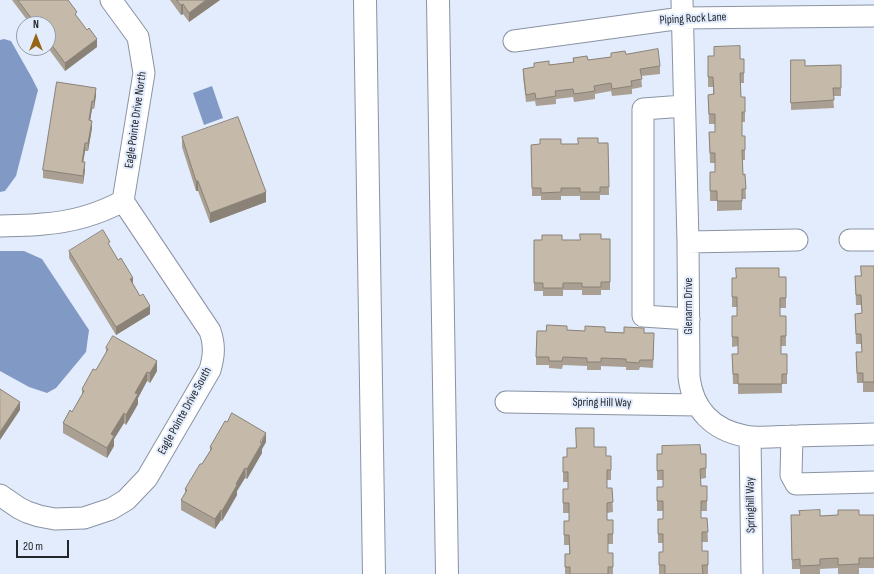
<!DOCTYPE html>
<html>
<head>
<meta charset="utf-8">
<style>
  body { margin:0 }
  #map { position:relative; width:874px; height:574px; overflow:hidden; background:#e2ecfc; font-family:"Sofia Sans Condensed",sans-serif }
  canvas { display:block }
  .north { position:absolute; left:16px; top:16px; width:40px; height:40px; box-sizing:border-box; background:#e2ecfc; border:1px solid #959ca8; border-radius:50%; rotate:0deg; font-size:11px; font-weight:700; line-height:16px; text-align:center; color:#22252b }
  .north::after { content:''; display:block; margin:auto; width:14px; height:18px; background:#956415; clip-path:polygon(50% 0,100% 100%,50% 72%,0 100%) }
  .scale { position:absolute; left:16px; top:540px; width:53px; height:18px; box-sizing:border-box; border:2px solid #22252b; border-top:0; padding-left:5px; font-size:12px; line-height:14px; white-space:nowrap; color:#22252b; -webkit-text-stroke:3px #e2ecfc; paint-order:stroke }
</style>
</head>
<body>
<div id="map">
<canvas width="874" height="574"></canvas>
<div class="north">N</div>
<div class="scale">20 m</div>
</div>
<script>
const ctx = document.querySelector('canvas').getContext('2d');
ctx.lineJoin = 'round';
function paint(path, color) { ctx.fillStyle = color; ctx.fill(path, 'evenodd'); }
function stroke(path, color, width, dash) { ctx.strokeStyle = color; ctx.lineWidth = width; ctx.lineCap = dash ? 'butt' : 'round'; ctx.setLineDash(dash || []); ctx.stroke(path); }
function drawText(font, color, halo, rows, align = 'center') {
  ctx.font = font + ' "Sofia Sans Condensed",sans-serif'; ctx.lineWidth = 4; ctx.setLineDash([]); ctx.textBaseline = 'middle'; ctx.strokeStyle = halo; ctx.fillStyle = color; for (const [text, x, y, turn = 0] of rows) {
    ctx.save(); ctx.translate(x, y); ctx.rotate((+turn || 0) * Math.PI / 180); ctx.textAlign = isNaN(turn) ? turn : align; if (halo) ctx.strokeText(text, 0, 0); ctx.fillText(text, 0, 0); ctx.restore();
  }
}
const water = new Path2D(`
  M4 39 11 41 32 78 38 90 16 176 5 191 0 192V40Z
  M212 86 223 118 204 125 193 93Z
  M0 251H24L42 259 89 330 86 352 56 388 47 393 29 387 0 371Z`);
const minor = new Path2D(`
  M111 0 138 37 144 73 123 201
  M682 0 688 242 689 377C693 410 713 430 745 436 758 439 783 436 797 436 823 435 848 435 874 434
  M514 41 682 18 874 16
  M684 106 643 109V316L689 319
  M0 226C14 225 29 226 43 224 71 222 99 214 123 201
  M850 240H874
  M688 242 797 240
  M506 402 697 405
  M792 436 791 475 796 484 874 482
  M750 437 752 574
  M0 495 19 508 27 512 39 516 55 519 84 518 111 509 126 500 147 478 210 370C214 356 215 345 210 331L123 201`);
const highway = new Path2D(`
  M365 0 374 574
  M438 0 447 574`);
const wall = new Path2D(`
  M12 0H68L77 17 97 47 65 71 48 48V24H30Z
  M170 0H220L189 22 183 14 181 15Z
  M611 53 626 54 660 66V74L641 76 642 87 632 89V94L612 96 611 91 595 94V99L574 102 573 97 556 99V104L536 106 535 101 526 102 523 76V69L534 67V63L549 65 573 62V58L588 60 611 57Z
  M708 56 740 59 744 73V83H740L741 97H745V122H742V136H745V160H742L743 175 745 174 746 199H742V210L717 211V201H710V172H715V163H710L709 132H715V124H709L708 95 713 94V87H708Z
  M791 60 805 66 841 65V96H833L834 108 791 110Z
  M57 82 96 95 94 109H92L90 120 92 128 88 151H85L83 162 85 170 83 184 43 178V170Z
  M182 137 266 202 210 223 198 191H196L182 147Z
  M608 143 609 195H600V200H580V196H561V200H541V196H532L531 145Z
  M601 239H610V290H601V295H582V290H563V296H543V291H534V240H580Z
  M110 247 133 284 150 314 116 335 69 258V251Z
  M874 266V392H863V383H857L856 352H862L861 344H856L855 314H862L861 305H856L855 276H861Z
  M786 277V308H780V316H786V346H781V354H787V384H782V393L738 394V384H733L732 354H738V346L732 347V316H737V307H732V278Z
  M567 330 605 332 644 333 654 341 653 368 640 367 639 370H626V367L601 366V370H587V366L563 365 562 369 549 368V365H536V357L546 331Z
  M106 348 157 371 150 383 147 381 138 398V404L126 425 124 423 114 439V446L107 458 63 433V423L72 412 82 396V389L96 370 106 354Z
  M266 442 262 449V453L247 479 245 478 237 491V495L222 521 221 520 215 529 181 510V500L185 493V489L202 464 210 451V447Z
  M594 447 606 456H611V480H607V488H612L613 512 607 513V520H613V544H608V553H613V574H565V554H569V545H564V521H569V513H563V489H568V482H563V457H567Z
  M657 454H706V478L700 479 701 486H707V511H701V518H707L708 542H702V551H708V574H659V552H663V543H658V519H663V511H657V487H663V480H657Z
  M874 515V568H859V574H838V568L820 569V574H800V569H792L791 525 820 516Z`);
const shadedWall = new Path2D(`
  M206 0H220L189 22V13Z
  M183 4V14L181 15V5Z
  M97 39V47L65 71V63Z
  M96 88V95L94 109V101Z
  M92 101V109L89 128V120Z
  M92 121V128L88 151V143Z
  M85 143V151L82 170V162Z
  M85 162V170L83 184V176Z
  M196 181H198V191H196Z
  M266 192V202L210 223V213Z
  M133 278V285L130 279Z
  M150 306V314L116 335V327Z
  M157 361V371L150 383V373Z
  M147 372V381L138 398V404L126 425V415L135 393Z
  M20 402V410L0 440V432Z
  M124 413V423L114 439V446L107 458V448L111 434Z
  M266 433V442L262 449V453L247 479V469Z
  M245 468V478L237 491V495L222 521V511L236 484Z
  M221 510V520L215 529V519Z`);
const building = new Path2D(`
  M18 0H68L77 12 75 14 87 30 89 28 97 39 65 63 48 40V24H36Z
  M177 0H206L189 13 183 4 181 5Z
  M740 46V59H744V73H740L741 97H745V112H742V136H745V150H742L743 175 745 174 746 189H742V201H717V191H710V172H715V153H710L709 132H715V114H709L708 95 714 94 713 77H708V56H714V47Z
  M658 49 660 66 640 69 642 79 631 81 632 86 612 89 611 83 594 86 595 91 574 94 573 89 555 91 556 96 536 99 535 93 526 95 523 69 534 67V63L549 61V65L574 62 573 58 587 56 588 60 611 57V53L625 51 626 54Z
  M791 60H805V66L841 65V88H833L834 100 791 103Z
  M57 82 96 88 94 101H92L89 120 92 121 88 143H85L82 162H85L83 176 43 170Z
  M238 117 266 192 210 213 198 181H196L182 137Z
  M578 138H598V143H608L609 187H600V192H580V188H561V192L541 193V188H532L531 145 540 144V139H561V144H578Z
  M103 230 110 242 108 243 118 260 121 258 133 278 130 279 140 296 143 294 150 306 116 327 69 251Z
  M580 234H601V239H610V282H601V287H582V283H563V288H543V283H534V240H542V235H562V240H580Z
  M861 266H874V382H863V373H857L856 352H862L861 334H856L855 314 862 313 861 295H856L855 276H861Z
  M736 268H779V277H786V298H780V316H786V336H781V354H787V374H782V384H738V374H733L732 354H738V337H732V316H737V297H732V278H736Z
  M547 325 567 326V330L585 331V326L605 327V332L624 333V327L644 328V333H654L653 360H640L639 363 626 362V359L601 358V362H587V358L563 357 562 361H549V357H536L537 331H546Z
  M113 336 157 361 150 373 147 372 135 393 138 394 126 415 124 413 111 434 114 436 107 448 63 423 70 410 72 412 84 391 82 389 93 369 96 370 108 349 106 348Z
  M0 389 20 402 0 432Z
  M232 413 266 433 260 442 262 443 247 469 245 468 236 484 237 485 222 511 221 510 215 519 181 500 187 490 185 489 200 464H202L212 448 210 447 225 421 227 422Z
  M576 428H594V447H606V456H611V470H607V488H612L613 502 607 503V520H613V534H608V553H613V567H608V574H570V567H565V554H570L569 535H564V521H569V503H563V489H568V472H563V457H567V448H576Z
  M700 445 701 454H706V468L700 469 701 486H707V501H701V518H707L708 532H702V551H708V565H702L703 574H665V565H659V552H663V534H658V519H663V501H657V487H663V470L657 471V454H662V446Z
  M820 510V516L838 515V510H859V515H874V558H859V564L838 565V558L820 559V565L800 566V559L792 560 791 515H800L799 511Z`);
const streetNames = [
  ["Piping Rock Lane",693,19,-3],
  ["Eagle Pointe Drive North",136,120,-82],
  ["Glenarm Drive",689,306,-90],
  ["Spring Hill Way",602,403,1],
  ["Eagle Pointe Drive South",185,411,-61],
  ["Springhill Way",751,505,-91]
];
paint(water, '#819ac5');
stroke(minor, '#8a93a2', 23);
stroke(highway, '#8a93a2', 24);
stroke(minor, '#fff', 21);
stroke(highway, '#fff', 22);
paint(wall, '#a99f92');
paint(shadedWall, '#8a8277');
paint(building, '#c5b9aa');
stroke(building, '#8a8277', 1);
drawText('12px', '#22252b', '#e2ecfc', streetNames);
</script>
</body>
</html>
